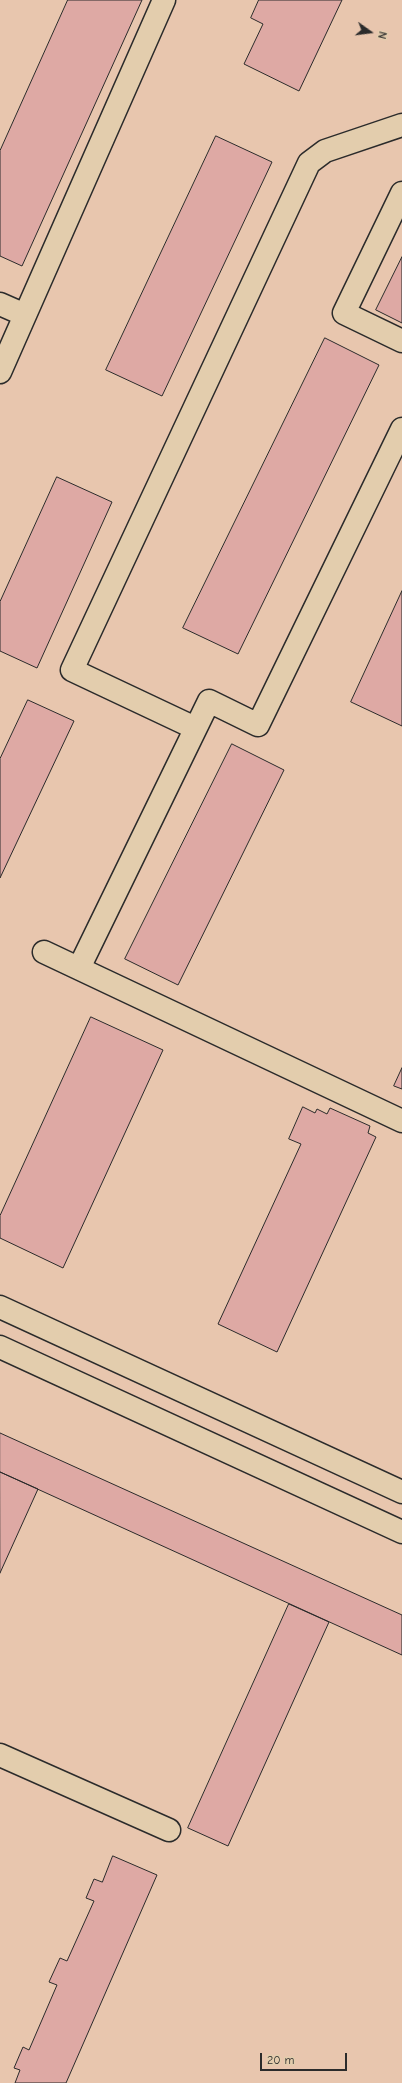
<!DOCTYPE html>
<html>
<head>
<meta charset="utf-8">
<style>
  body { margin:0 }
  #map { position:relative; width:402px; height:2083px; overflow:hidden; background:#e8c6ae; font-family:"Comic Neue",sans-serif }
  canvas { display:block }
  .north { position:absolute; left:350px; top:12px; width:40px; height:40px; -webkit-text-stroke:3px #e3cdad; paint-order:stroke; rotate:104deg; font-size:11px; font-weight:700; line-height:16px; text-align:center; color:#2b2b2b }
  .north::after { content:''; display:block; margin:auto; width:14px; height:18px; background:#2b2b2b; clip-path:polygon(50% 0,100% 100%,50% 72%,0 100%) }
  .scale { position:absolute; left:260px; top:2053px; width:87px; height:18px; box-sizing:border-box; border:2px solid #2b2b2b; border-top:0; padding-left:5px; font-size:12px; line-height:14px; white-space:nowrap; color:#2b2b2b; -webkit-text-stroke:3px #e3cdad; paint-order:stroke }
</style>
</head>
<body>
<div id="map">
<canvas width="402" height="2083"></canvas>
<div class="north">N</div>
<div class="scale">20 m</div>
</div>
<script>
const ctx = document.querySelector('canvas').getContext('2d');
ctx.lineJoin = 'round';
function paint(path, color) { ctx.fillStyle = color; ctx.fill(path, 'evenodd'); }
function stroke(path, color, width, dash) { ctx.strokeStyle = color; ctx.lineWidth = width; ctx.lineCap = dash ? 'butt' : 'round'; ctx.setLineDash(dash || []); ctx.stroke(path); }
const building = new Path2D(`
  M68 0H142L22 266 0 256V151Z
  M259 0H342L299 91 244 64 263 24 251 18Z
  M216 136 272 162 162 396 106 370Z
  M402 257V323L376 310Z
  M325 338 379 365 238 654 183 628Z
  M57 477 112 502 37 668 0 651V602Z
  M402 591V726L351 702Z
  M28 700 74 721 0 878V759Z
  M232 744 284 770 178 985 125 959Z
  M91 1017 163 1050 63 1268 0 1238V1216Z
  M402 1068V1089L394 1086Z
  M303 1107 315 1113 317 1109 327 1114 330 1108 370 1126 368 1133 376 1137 277 1352 218 1324 301 1144 289 1139Z
  M0 1433 402 1615V1655L0 1472Z
  M0 1472 38 1489 0 1573Z
  M289 1604 329 1622 228 1846 188 1828Z
  M113 1856 157 1875 66 2083H15L20 2070 14 2068 23 2047 29 2050 57 1985 49 1982 60 1958 67 1961 94 1901 86 1898 94 1879 102 1882Z`);
const minor = new Path2D(`
  M402 193 344 313 402 341
  M0 304 25 315
  M0 372 164 0
  M195 728 72 670 309 163 325 151 402 125
  M44 952 402 1121
  M79 968 209 701 258 725 402 429
  M0 1307 402 1492
  M0 1347 402 1532
  M0 1755 169 1830`);
paint(building, '#dea9a4');
stroke(building, '#2b2b2b', 1);
stroke(minor, '#2b2b2b', 25);
stroke(minor, '#e3cdad', 22);
</script>
</body>
</html>
